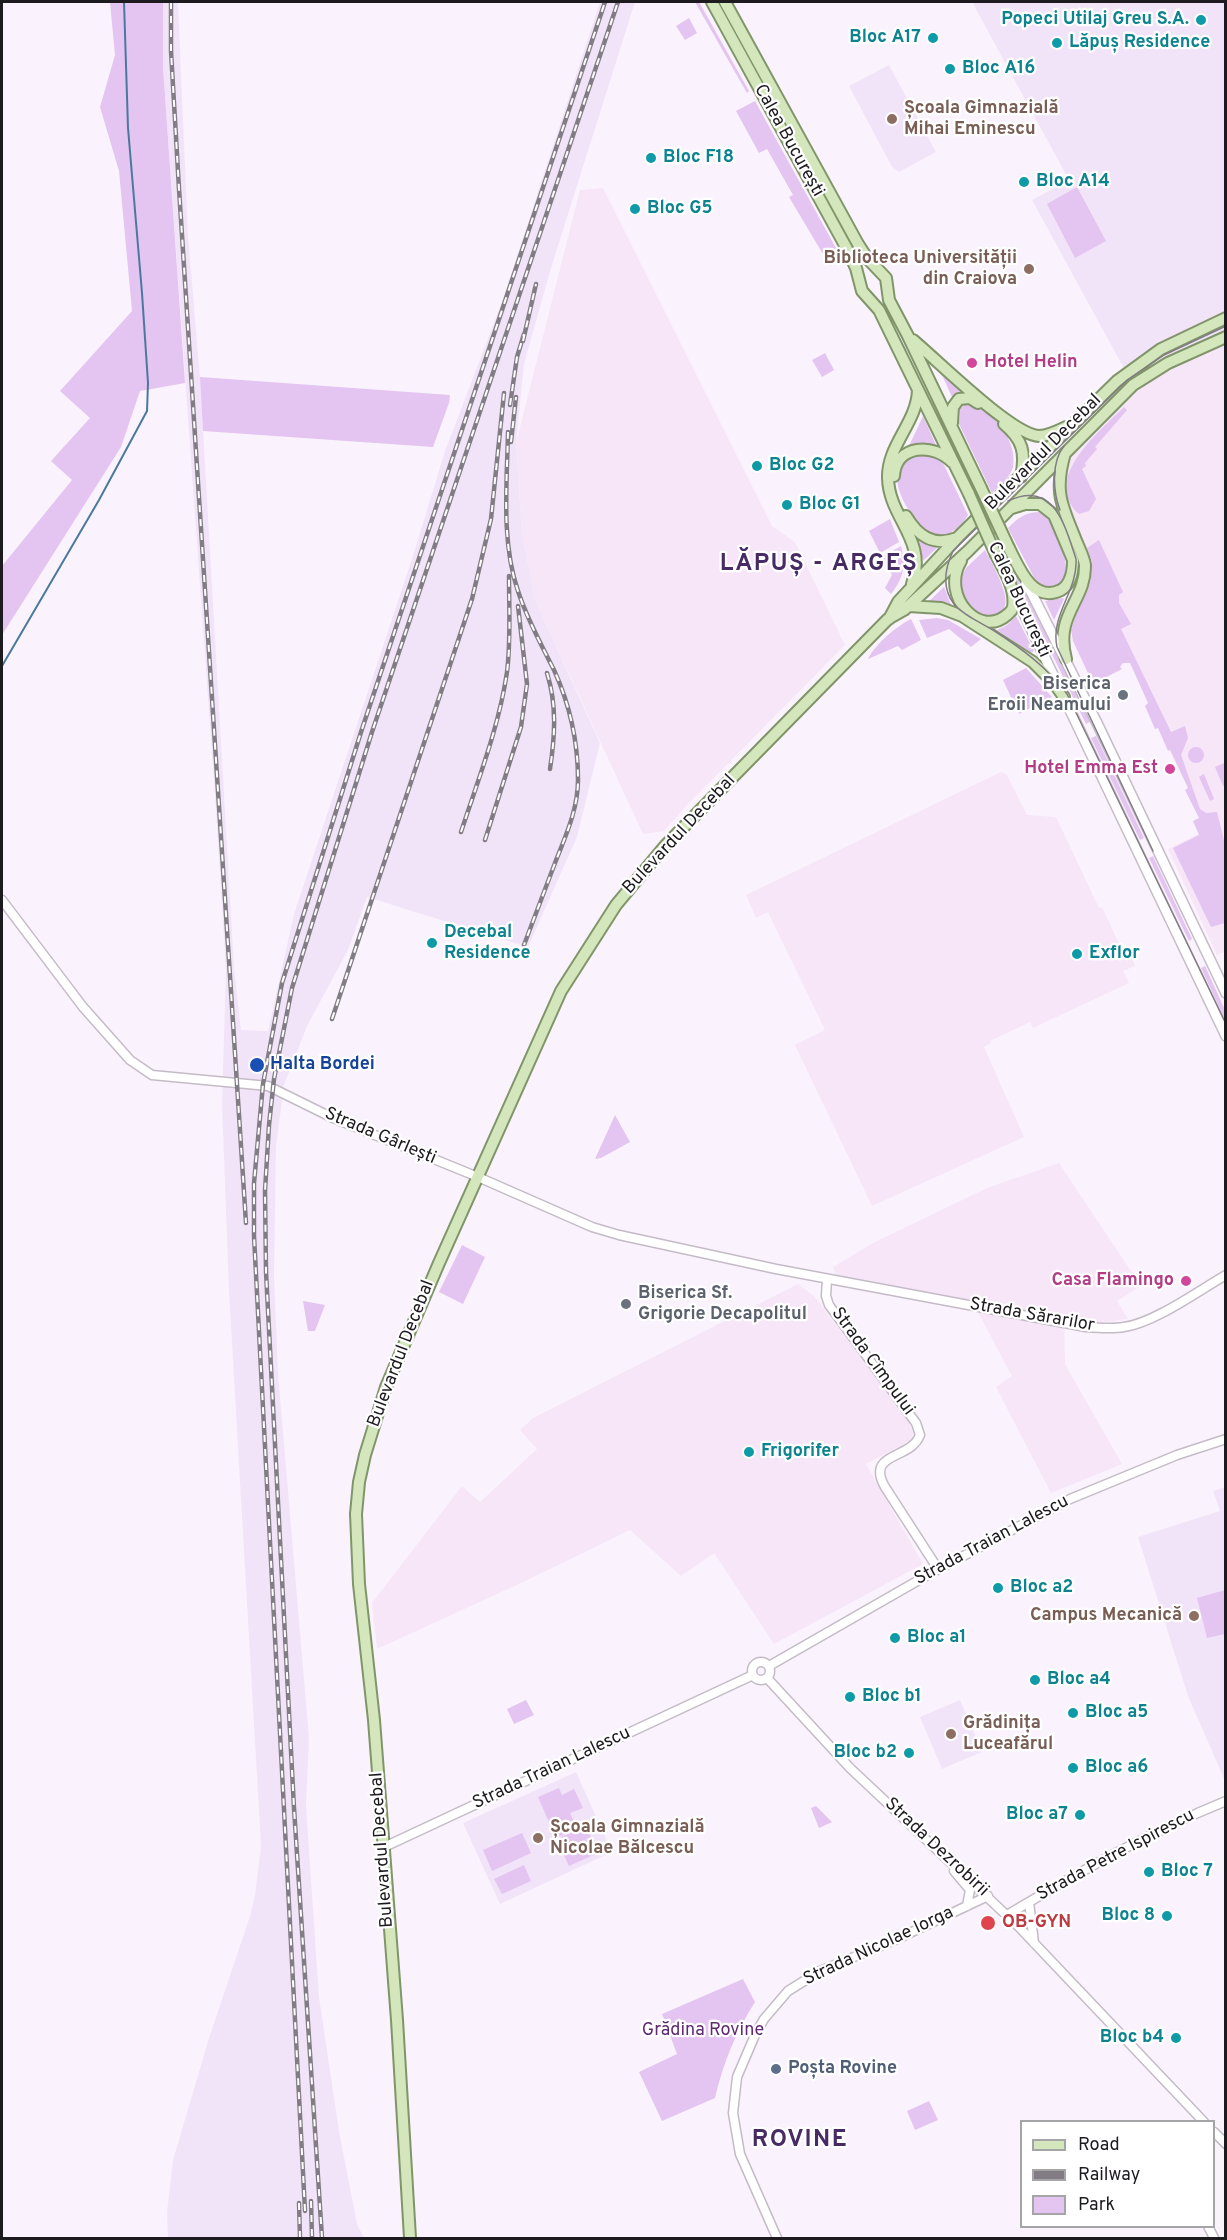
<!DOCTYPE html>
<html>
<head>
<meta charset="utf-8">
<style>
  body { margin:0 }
  #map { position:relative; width:1227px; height:2240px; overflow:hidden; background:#faf3fd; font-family:Overpass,sans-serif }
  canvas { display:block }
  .frame { position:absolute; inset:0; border:3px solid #1e1b20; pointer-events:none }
  .legend { position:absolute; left:1020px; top:2120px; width:195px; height:108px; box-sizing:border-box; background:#fff; border:2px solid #a5a4a6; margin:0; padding:8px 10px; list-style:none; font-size:18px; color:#1e1b20 }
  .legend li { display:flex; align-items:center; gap:12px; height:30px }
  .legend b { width:30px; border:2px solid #a5a4a6 }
</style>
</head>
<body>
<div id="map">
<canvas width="1227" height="2240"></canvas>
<div class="frame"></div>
<ul class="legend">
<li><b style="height:8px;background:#d3e6bc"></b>Road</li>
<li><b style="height:8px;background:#827d84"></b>Railway</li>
<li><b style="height:16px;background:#e4c4f0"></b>Park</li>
</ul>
</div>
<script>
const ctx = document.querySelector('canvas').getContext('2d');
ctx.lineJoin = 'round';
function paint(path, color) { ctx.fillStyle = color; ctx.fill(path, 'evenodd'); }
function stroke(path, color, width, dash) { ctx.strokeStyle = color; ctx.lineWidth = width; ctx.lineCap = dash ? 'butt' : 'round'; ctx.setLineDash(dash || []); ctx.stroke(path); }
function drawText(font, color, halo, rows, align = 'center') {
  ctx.font = font + ' Overpass,sans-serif'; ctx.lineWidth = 4.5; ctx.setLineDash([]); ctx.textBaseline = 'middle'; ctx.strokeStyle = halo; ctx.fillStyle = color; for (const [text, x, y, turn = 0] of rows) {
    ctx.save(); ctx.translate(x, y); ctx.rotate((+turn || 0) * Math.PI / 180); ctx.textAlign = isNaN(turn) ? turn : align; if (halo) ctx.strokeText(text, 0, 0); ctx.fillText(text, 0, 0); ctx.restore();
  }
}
const commercial = new Path2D(`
  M603 188 772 526 795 542 845 645 688 804 664 831 643 834 535 600 522 533 516 443 580 190Z
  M1225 343 1226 951 1217 955 1168 849 1209 829 1097 577 1065 515 1059 497 1065 452 1133 385Z
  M1001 772 1007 775 1027 815 1056 817 1099 908 1102 907 1122 950 1128 948 1135 966 1123 971 1129 983 1033 1028 1030 1022 990 1041 991 1043 984 1047 1024 1137 872 1206 795 1045 825 1030 768 912 756 918 746 895Z
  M1059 1163 1141 1286 1117 1301 1128 1319 1096 1323 1064 1317 1065 1364 1122 1464 1051 1493 996 1387 1012 1376 972 1301 836 1276 833 1267 873 1243 987 1188Z
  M798 1284 814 1296 909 1422 915 1438 866 1464 923 1564 774 1644 714 1553 681 1576 630 1530 521 1583 377 1649 372 1603 462 1486 480 1502 537 1449 520 1430 533 1418Z`);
const built = new Path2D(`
  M163 2H178L188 236 200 377 234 968 241 1030 268 1031 294 914 412 559 445 451 502 302 600 2H635L551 268 524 364 516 443 522 533 535 600 600 743 577 837 528 947 367 897 348 950 307 1026 284 1085 276 1147 274 1274 278 1373 309 1738 306 1805 319 1997 339 2131 357 2224 364 2238H168L167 2212 173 2160 209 2038 250 1916 255 1895 261 1846 229 1291 222 1104 226 970 216 809 163 67Z
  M972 2H1225V343L1133 385 1032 200 1069 180Z
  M889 65 936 152 899 172 892 167 849 86Z
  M1225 1487V1781L1188 1696 1138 1537 1220 1511 1213 1491Z
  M960 1700 982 1752 942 1769 920 1717Z
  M576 1772 612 1852 500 1904 463 1823Z`);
const green = new Path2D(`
  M110 2H163V67L185 383 140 391 121 447 2 635V566L72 480 51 461 90 418 60 391 132 311 119 171 100 107 115 55Z
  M695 2H699L749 91 747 93Z
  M689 18 697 33 685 40 676 26Z
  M755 101 842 259 830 266 789 197 793 195 767 149 759 153 736 111Z
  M1077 187 1106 241 1075 258 1047 204Z
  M825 353 834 370 822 377 812 360Z
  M937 364 964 391 952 397Z
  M200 377 450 395 449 403 433 447 203 431Z
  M966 403C991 409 1018 439 1013 467 1010 478 999 486 992 493L959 424 960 409Z
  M1124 407 1127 410 1095 447 1097 449 1085 463 1086 466 1082 469 1096 499 1089 511 1079 514C1040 479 1100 431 1124 407Z
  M923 416 936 445 916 444 908 448Z
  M921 454 934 456 942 461 968 515 960 527 941 538 928 535C914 520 881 478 907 459 911 457 917 456 921 454Z
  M1038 512C1039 512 1047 515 1047 515 1054 520 1056 529 1059 536 1066 556 1076 597 1038 585L1008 528C1018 518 1024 513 1038 512Z
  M890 519 899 542 880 553 869 531Z
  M1099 540 1123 592 1119 595V603L1131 624 1121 629 1171 732 1185 726 1188 738 1181 755 1200 809 1206 813 1217 812 1225 845V923L1211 927 1173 848 1199 835 1193 821 1199 818 1185 790 1188 788 1170 750 1168 751 1158 728 1155 729 1145 706 1148 703 1130 663H1123L1120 667 1122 669 1093 684 1073 641 1071 630 1092 562 1087 548Z
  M919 541 937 548 923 561Z
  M901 546C906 565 904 578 891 594L885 588 892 575 882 557Z
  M985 550C991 562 1013 598 1003 610 1000 614 994 616 990 619 968 612 966 603 958 583L966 568Z
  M1015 573 1090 722 1086 724 1013 574Z
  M944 587 951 605 927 603Z
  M1063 598 1064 599 1054 620 1045 601Z
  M1016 616 1034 651 1031 653 997 630 1007 625Z
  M937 618 948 620 981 639 971 647 949 629 927 638 919 620Z
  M911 619 921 640 902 650 898 646 868 659C876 643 896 627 911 619Z
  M1026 668 1052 697 1019 714 1003 680Z
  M1096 736 1144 838 1140 840 1091 738Z
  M1188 755a8 8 0 1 1 16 0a8 8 0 1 1-16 0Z
  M1224 763 1226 785 1223 786 1215 767Z
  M1204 774 1214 799 1210 801 1199 777Z
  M1153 856 1192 939 1189 941 1149 858Z
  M1205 966 1225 1010V1020L1201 968Z
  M615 1115 630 1142 601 1158 595 1159Z
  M462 1245 485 1257 463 1304 439 1292Z
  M303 1301 325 1305 315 1331H308Z
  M1225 1590V1634L1207 1638 1197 1598Z
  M526 1700 534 1715 514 1724 507 1709Z
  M559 1788 562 1795 574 1789 583 1808 570 1813 577 1829 556 1838 538 1797Z
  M816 1806 832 1822 819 1828 811 1808Z
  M586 1826 591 1837 566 1849 561 1837Z
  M522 1833 531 1853 492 1871 483 1850Z
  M591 1838 598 1853 569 1866 562 1851Z
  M524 1865 531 1881 502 1894 494 1879Z
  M743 1979 755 2002C736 2032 723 2063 715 2098L662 2121 639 2072 677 2054 662 2014Z
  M929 2101 938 2120 915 2130 907 2111Z`);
const stream = new Path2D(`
  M2 666 99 500 147 411 148 383 142 293 128 128 124 2`);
const tertiary = new Path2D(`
  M2 900 83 1007 130 1060 152 1075 268 1086 333 1118 478 1177 592 1227 619 1235 776 1269 1086 1327C1099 1328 1112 1329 1124 1327 1154 1323 1198 1291 1226 1275
  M827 1279 826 1296 829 1305 916 1423 920 1435C911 1460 865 1452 885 1487L938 1569
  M752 1671a9 9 0 1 1 18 0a9 9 0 1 1-18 0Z
  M769 1666 926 1576 1070 1499 1177 1455 1226 1439
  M767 1678 850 1768 1018 1926 1204 2122
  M382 1848 753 1675
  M954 1871 970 1890 967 1906
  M1029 1902 1034 1943
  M1007 1915C1078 1873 1149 1832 1226 1801
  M1214 2132 1226 2144
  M1208 2226 1214 2238
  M777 2238 740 2154 733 2113 737 2077 755 2035 764 2019 788 1991 820 1971 895 1940 988 1896`);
const secondary = new Path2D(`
  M1026 582 1097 723 1226 993
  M1013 591 1226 1036`);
const primary = new Path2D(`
  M712 2 847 249 856 268 862 291 879 310 969 494
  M725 2 858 244 867 258 886 278 889 300 908 336 981 488
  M913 340C937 360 1012 435 1039 436 1048 436 1058 431 1066 427
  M952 423 953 407 959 399 970 398 978 403
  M1004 424C1023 440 1026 453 1021 477
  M1065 453C1053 494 1063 507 1077 543 1080 550 1084 558 1085 565 1086 601 1054 614 1066 659
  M894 476C896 444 934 443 952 462
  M906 516C918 536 933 547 957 538
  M1009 548C1019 568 1033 604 1061 590 1071 584 1073 571 1073 560L1054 515 1040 504H1025L1012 508
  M961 561C940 596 980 640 1008 614 1010 612 1012 611 1013 607 1016 589 1004 570 996 555
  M912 584C928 539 889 519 888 478 887 445 917 423 918 390
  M908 606 941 608 962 616 1033 662 1054 683 1064 697
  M889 619 898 602 958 537 1117 381 1161 349 1226 318
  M410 2238 397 2020 374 1720 359 1584 356 1514 359 1482 365 1455 386 1387 439 1263 561 991 616 905 665 846 888 619 904 610 968 551 1133 385 1168 363 1226 337`);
const tram = new Path2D(`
  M1226 326 1164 355 1127 380 953 551C945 568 941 587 954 604 964 616 980 622 993 630 1021 648 1047 667 1067 694L1226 1024
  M1008 501C1054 479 1065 526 1076 559 1078 591 1050 615 1057 647L1153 851
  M1060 510C1053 492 1051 462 1064 446`);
const rail = new Path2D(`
  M171 2V51L179 189 246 1223
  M523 341 536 284
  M510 405 517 357 524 334
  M508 432C507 483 501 542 518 591 527 619 541 644 554 670 570 705 578 742 578 780 578 810 565 837 555 863 545 890 534 918 524 945
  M511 442 516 397
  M547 673C557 705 555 736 550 769
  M461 832C478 780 499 727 507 672 511 640 509 608 509 576
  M485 840 521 727 527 684 518 606
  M332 1019 472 599 491 519 504 393
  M311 2201 312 2238
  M299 2203 300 2238
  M305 2211 254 1236V1183L263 1084 282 983 362 729 605 2
  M322 2238 294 1808 266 1272 265 1191 269 1125 274 1079 292 988 372 732 618 2`);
const primaryBridge = new Path2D(`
  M981 488 1009 548
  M969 494 996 555`);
const markers = [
  [1201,20,6,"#0f9aa8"],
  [933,38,6,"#0f9aa8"],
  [1057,43,6,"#0f9aa8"],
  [950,69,6,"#0f9aa8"],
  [892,119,6,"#8d6e63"],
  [651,158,6,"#0f9aa8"],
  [1024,182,6,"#0f9aa8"],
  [635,209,6,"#0f9aa8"],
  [1029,269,6,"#8d6e63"],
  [972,363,6,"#d1479c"],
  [757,466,6,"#0f9aa8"],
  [787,505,6,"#0f9aa8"],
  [1123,695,6,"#6b7280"],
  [1170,769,6,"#d1479c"],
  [432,943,6,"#0f9aa8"],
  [1077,954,6,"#0f9aa8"],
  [257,1065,8,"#1a4fb4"],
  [1186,1281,6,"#d1479c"],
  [626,1304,6,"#6b7280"],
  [749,1452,6,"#0f9aa8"],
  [998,1588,6,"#0f9aa8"],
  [1194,1616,6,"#8d6e63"],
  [895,1638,6,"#0f9aa8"],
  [1035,1680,6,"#0f9aa8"],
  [850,1697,6,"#0f9aa8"],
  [1073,1713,6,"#0f9aa8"],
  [951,1734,6,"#8d6e63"],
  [909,1753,6,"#0f9aa8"],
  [1073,1768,6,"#0f9aa8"],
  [1080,1815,6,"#0f9aa8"],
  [538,1838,6,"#8d6e63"],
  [1149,1872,6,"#0f9aa8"],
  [1167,1916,6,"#0f9aa8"],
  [988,1923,8,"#e0444e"],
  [1176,2038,6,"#0f9aa8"],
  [776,2069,6,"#5c6f8a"]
];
const cultureNames = [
  ["Popeci Utilaj Greu S.A.",1189,20,"right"],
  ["Bloc A17",921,38,"right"],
  ["Lăpuș Residence",1069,43],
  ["Bloc A16",962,69],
  ["Bloc F18",663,158],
  ["Bloc A14",1036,182],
  ["Bloc G5",647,209],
  ["Bloc G2",769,466],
  ["Bloc G1",799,505],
  ["Decebal",444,933],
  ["Residence",444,954],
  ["Exflor",1089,954],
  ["Frigorifer",761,1452],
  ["Bloc a2",1010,1588],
  ["Bloc a1",907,1638],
  ["Bloc a4",1047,1680],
  ["Bloc b1",862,1697],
  ["Bloc a5",1085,1713],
  ["Bloc b2",897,1753,"right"],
  ["Bloc a6",1085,1768],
  ["Bloc a7",1068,1815,"right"],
  ["Bloc 7",1161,1872],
  ["Bloc 8",1155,1916,"right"],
  ["Bloc b4",1164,2038,"right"]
];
const educationNames = [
  ["Școala Gimnazială",904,109],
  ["Mihai Eminescu",904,130],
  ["Biblioteca Universității",1017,259,"right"],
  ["din Craiova",1017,280,"right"],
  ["Campus Mecanică",1182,1616,"right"],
  ["Grădinița",963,1724],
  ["Luceafărul",963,1745],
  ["Școala Gimnazială",550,1828],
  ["Nicolae Bălcescu",550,1849]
];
const streetNames = [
  ["Calea București",788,141,61],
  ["Bulevardul Decebal",1044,453,-45],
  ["Calea București",1018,600,65],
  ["Bulevardul Decebal",680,835,-47],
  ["Strada Gârlești",380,1137,23],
  ["Strada Sărarilor",1032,1316,10],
  ["Bulevardul Decebal",402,1354,-69],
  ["Strada Cîmpului",872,1362,54],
  ["Strada Traian Lalescu",992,1541,-28],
  ["Strada Traian Lalescu",552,1769,-25],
  ["Strada Dezrobirii",936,1848,43],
  ["Bulevardul Decebal",383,1850,-94],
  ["Strada Petre Ispirescu",1116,1856,-28],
  ["Strada Nicolae Iorga",879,1947,-25]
];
const hotelNames = [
  ["Hotel Helin",984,363,"left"],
  ["Hotel Emma Est",1158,769],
  ["Casa Flamingo",1174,1281]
];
const worshipNames = [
  ["Biserica",1111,685],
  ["Eroii Neamului",1111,706],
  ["Biserica Sf.",638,1294,"left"],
  ["Grigorie Decapolitul",638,1315,"left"]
];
const transitNames = [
  ["Halta Bordei",270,1065]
];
const healthNames = [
  ["OB-GYN",1002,1923]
];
const parkNames = [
  ["Grădina Rovine",703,2031]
];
const serviceNames = [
  ["Poșta Rovine",788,2069]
];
const districtNames = [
  ["LĂPUȘ - ARGEȘ",819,565],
  ["ROVINE",800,2141]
];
paint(commercial, '#f6e6f8');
paint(built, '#f2e4f8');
paint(green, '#e4c4f0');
stroke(stream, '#4a799d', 2);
stroke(tertiary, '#c4bbc7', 11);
stroke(secondary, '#c4bbc7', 12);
stroke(primary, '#809569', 14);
stroke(tertiary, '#fff', 8);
stroke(secondary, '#fff', 9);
stroke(primary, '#d3e6bc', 10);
stroke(tram, '#827d84', 1.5);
stroke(rail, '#827d84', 4.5);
stroke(rail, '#fff', 2, [7]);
stroke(primaryBridge, '#809569', 14, []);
stroke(primaryBridge, '#d3e6bc', 10);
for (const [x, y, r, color] of markers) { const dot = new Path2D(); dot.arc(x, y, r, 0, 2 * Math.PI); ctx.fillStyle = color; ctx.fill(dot); stroke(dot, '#fff', 2); }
drawText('bold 18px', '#0d838f', '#fff', cultureNames, 'left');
drawText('bold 18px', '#785e54', '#fff', educationNames, 'left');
drawText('18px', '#1e1b20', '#fff', streetNames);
drawText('bold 18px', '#b23c85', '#fff', hotelNames, 'right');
drawText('bold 18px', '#5b616d', '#fff', worshipNames, 'right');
drawText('bold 18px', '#164399', '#fff', transitNames, 'left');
drawText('bold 18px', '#be3a42', '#fff', healthNames, 'left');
drawText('18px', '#5f2973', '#fff', parkNames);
drawText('bold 18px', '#4e5e75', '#fff', serviceNames, 'left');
ctx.letterSpacing = '1.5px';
drawText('bold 24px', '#462b65', '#fff', districtNames);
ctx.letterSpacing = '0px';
</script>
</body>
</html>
